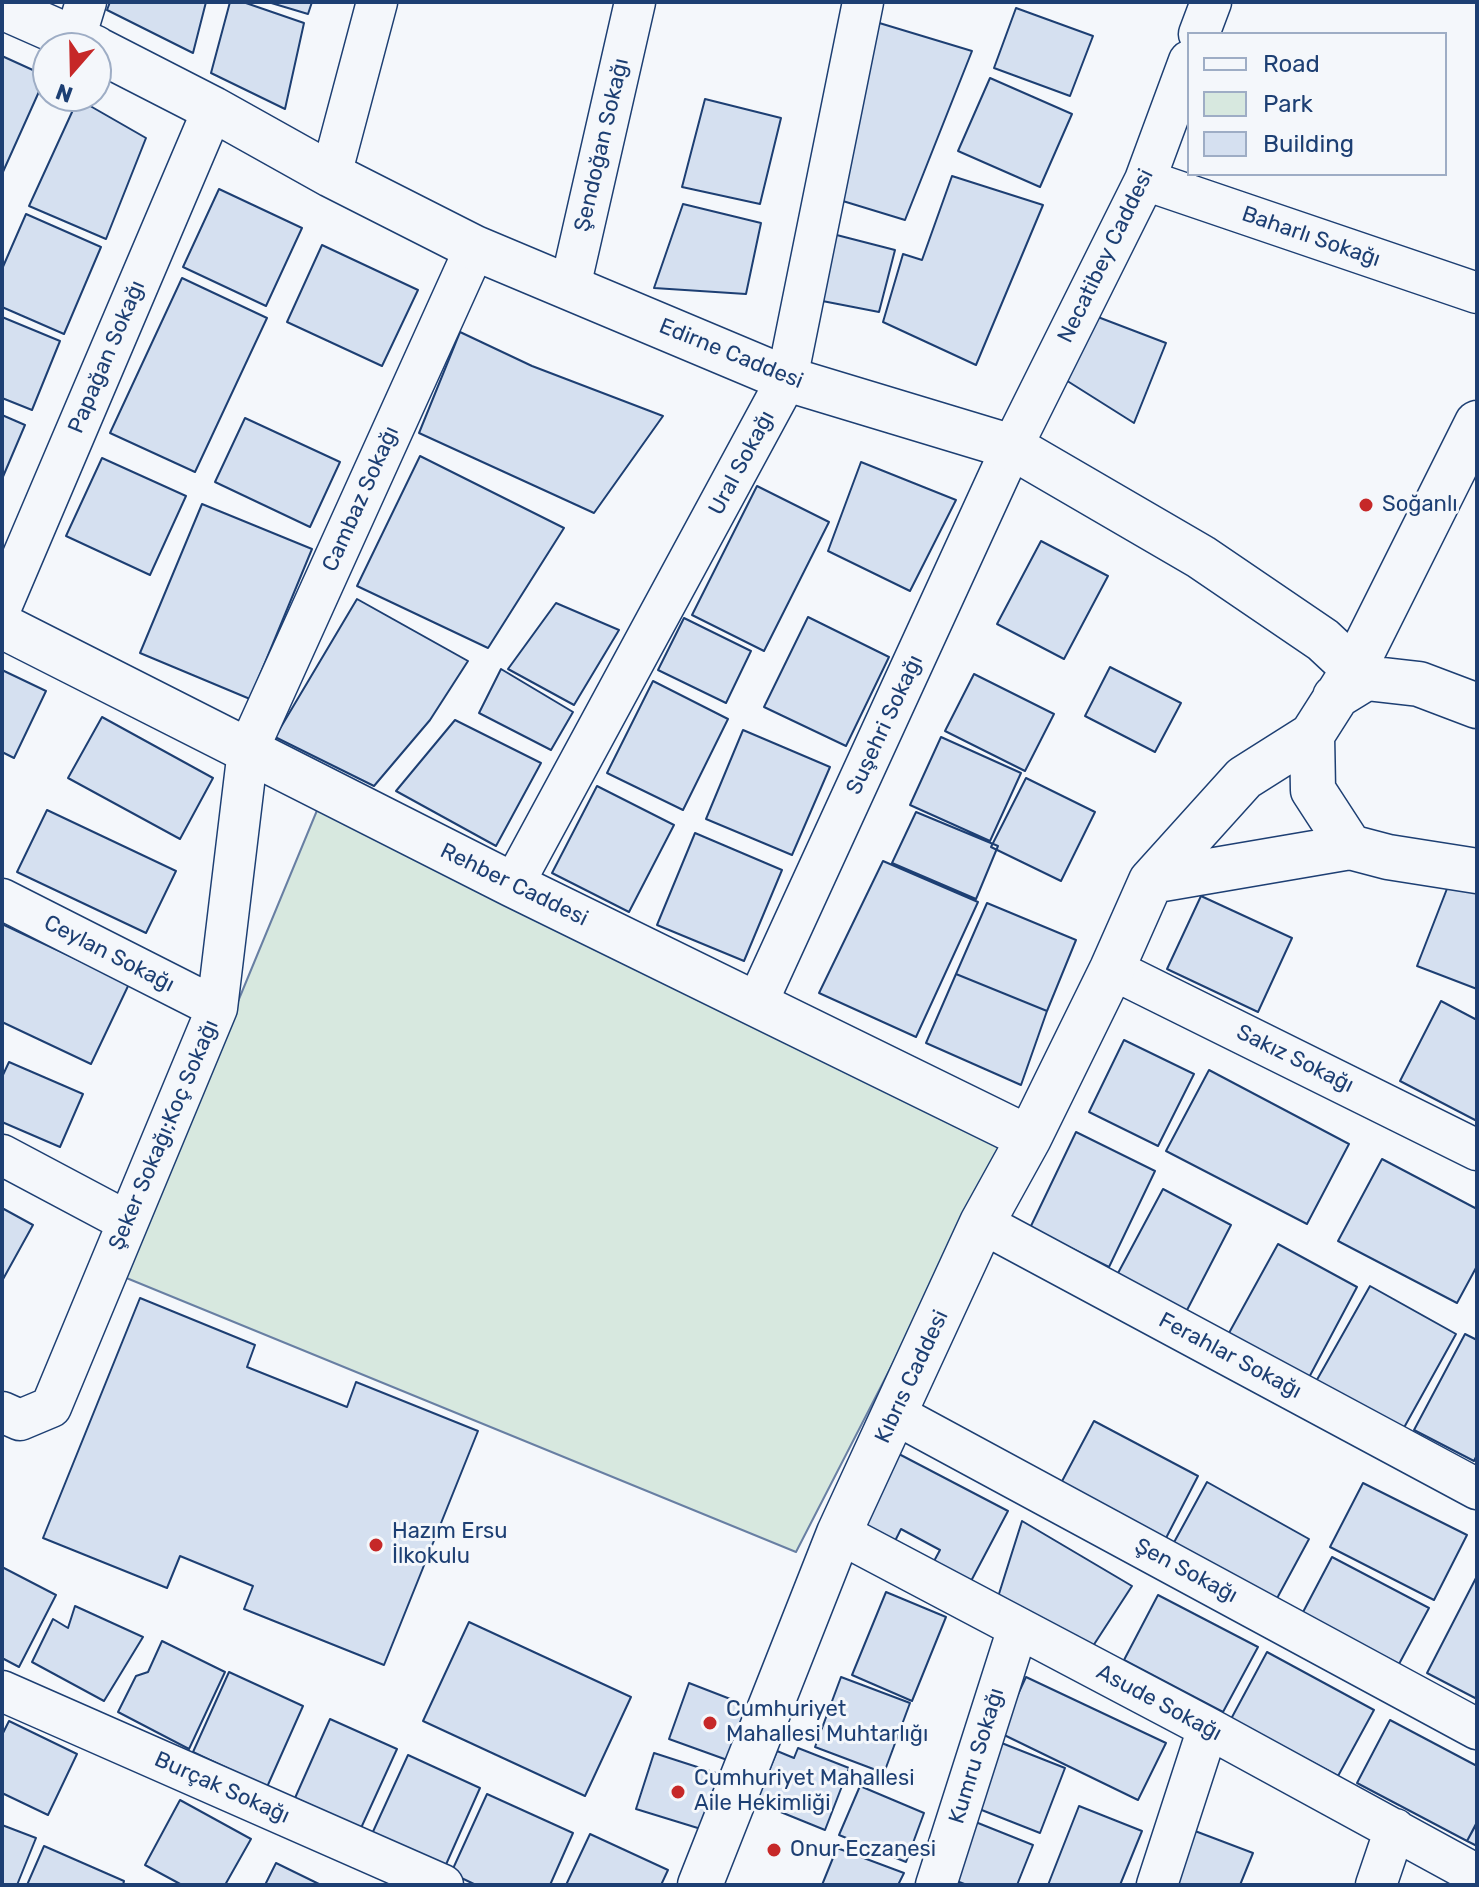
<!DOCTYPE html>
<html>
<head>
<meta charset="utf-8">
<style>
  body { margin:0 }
  #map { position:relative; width:1479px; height:1887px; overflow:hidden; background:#f4f7fb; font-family:Rubik,sans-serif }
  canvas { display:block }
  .frame { position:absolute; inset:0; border:4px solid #1d3f73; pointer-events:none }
  .legend { position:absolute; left:1187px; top:32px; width:260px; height:144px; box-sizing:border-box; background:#f4f7fb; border:2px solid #9eadc5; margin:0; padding:10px 14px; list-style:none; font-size:24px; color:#1d3f73 }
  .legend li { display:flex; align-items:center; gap:16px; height:40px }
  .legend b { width:40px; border:2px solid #9eadc5 }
  .north { position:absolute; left:32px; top:32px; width:80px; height:80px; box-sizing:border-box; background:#f4f7fb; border:2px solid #9eadc5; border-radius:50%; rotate:200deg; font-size:22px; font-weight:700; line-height:32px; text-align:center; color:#1d3f73 }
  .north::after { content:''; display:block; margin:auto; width:28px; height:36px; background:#c62828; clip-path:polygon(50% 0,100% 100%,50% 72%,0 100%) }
</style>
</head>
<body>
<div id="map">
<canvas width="1479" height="1887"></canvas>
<div class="frame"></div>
<ul class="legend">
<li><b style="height:10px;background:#f4f7fb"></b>Road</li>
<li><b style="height:22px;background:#d7e8df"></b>Park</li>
<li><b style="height:22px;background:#d5e0f0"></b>Building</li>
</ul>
<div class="north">N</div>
</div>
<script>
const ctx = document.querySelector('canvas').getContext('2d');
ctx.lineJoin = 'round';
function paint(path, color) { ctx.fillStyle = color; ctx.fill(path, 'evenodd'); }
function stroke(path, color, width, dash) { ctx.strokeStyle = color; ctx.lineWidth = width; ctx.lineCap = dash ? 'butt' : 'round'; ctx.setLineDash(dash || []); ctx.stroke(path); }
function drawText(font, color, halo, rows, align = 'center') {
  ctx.font = font + ' Rubik,sans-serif'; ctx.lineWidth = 6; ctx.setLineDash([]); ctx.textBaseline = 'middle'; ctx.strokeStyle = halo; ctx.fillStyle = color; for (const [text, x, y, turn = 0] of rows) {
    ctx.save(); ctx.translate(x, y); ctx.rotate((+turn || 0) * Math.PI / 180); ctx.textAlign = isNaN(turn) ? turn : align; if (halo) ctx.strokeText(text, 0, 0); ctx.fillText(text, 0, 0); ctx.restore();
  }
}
const green = new Path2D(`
  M318 808 1004 1147 796 1552 124 1277Z`);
const building = new Path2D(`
  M110 2H206L193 53 107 10Z
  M230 2H243L304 23 285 109 211 73Z
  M268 2H312L308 14Z
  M1016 8 1093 36 1070 96 994 68Z
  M876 22 972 51 905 220 833 198Z
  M2 56 46 76 2 174Z
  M990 78 1072 114 1040 187 958 151Z
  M78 99 146 138 106 239 29 206Z
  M705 99 781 118 760 204 682 187Z
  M952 176 1043 205 976 365 883 322 903 254 922 260Z
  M219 189 302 228 266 306 183 267Z
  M683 204 761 223 746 294 654 288Z
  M26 214 101 247 64 334 2 307V269Z
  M825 232 895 250 879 312 812 299Z
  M322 245 418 290 382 366 287 322Z
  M182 278 267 318 195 472 110 433Z
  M1090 314 1166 343 1134 423 1061 377Z
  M2 317 60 341 32 410 2 398Z
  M460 332 532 366 663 416 594 513 419 433Z
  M2 415 25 425 2 479Z
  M245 418 340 462 310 527 215 482Z
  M420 456 564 528 488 648 357 586Z
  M102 458 186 496 150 575 66 536Z
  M861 462 956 500 910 591 828 551Z
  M757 486 829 522 764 651 692 615Z
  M202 504 312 549 250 699 140 653Z
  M1041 541 1108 576 1064 659 997 624Z
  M357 599 468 661 430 720 374 786 275 737Z
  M556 603 619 630 574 705 508 669Z
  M808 617 889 657 846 746 764 707Z
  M684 618 751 651 726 703 658 670Z
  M1110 667 1181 703 1155 752 1085 716Z
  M501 669 573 712 551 750 479 713Z
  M2 670 46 691 14 758 2 752Z
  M974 674 1054 714 1025 771 945 731Z
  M653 681 728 719 683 810 607 773Z
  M102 717 213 778 180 839 68 778Z
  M455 720 541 763 496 846 396 791Z
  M743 730 830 767 792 855 706 819Z
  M941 737 1021 773 990 841 910 805Z
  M1026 778 1095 812 1061 881 991 847Z
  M597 786 674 825 629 912 552 873Z
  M47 810 176 871 146 933 17 872Z
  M916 812 998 846 976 899 892 863Z
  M695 833 782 870 744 961 657 925Z
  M883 861 978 902 916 1037 819 993Z
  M1450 881 1477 892V989L1417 966Z
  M1201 896 1292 938 1258 1012 1167 969Z
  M987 903 1076 940 1047 1011 956 974Z
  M2 924 129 984 91 1064 2 1022Z
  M956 974 1047 1011 1021 1085 926 1043Z
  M1441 1001 1477 1020V1121L1400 1081Z
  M1124 1040 1194 1074 1158 1146 1089 1112Z
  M9 1062 83 1094 60 1147 2 1122V1077Z
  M1209 1070 1349 1144 1307 1224 1166 1151Z
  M1076 1132 1155 1171 1109 1267 1030 1228Z
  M1382 1159 1477 1209V1266L1457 1303 1338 1241Z
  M1163 1189 1231 1225 1186 1312 1117 1275Z
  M2 1208 33 1225 2 1281Z
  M1278 1244 1357 1287 1305 1385 1224 1342Z
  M1370 1286 1456 1334 1401 1433 1314 1385Z
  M140 1298 255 1345 247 1367 347 1407 356 1382 478 1431 384 1665 244 1609 253 1586 180 1556 167 1588 43 1538Z
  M1465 1334 1477 1340V1455L1474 1461 1414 1430Z
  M1094 1421 1198 1476 1165 1540 1060 1485Z
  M897 1453 1008 1511 970 1583 933 1563 940 1550 901 1529 895 1541 860 1522Z
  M1207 1482 1309 1539 1275 1602 1172 1546Z
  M1363 1483 1467 1535 1434 1600 1330 1547Z
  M1022 1521 1132 1586 1093 1646 998 1597Z
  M1332 1557 1429 1608 1399 1664 1302 1614Z
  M2 1567 56 1595 19 1667 2 1658Z
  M1477 1576V1699L1427 1673Z
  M886 1592 946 1617 912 1701 852 1675Z
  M1158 1595 1258 1647 1223 1712 1124 1660Z
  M75 1606 143 1637 104 1701 32 1662 53 1619 68 1628Z
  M469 1622 631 1697 585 1796 423 1721Z
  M162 1641 225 1672 189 1749 118 1712 136 1676 148 1672Z
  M1267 1652 1374 1710 1338 1776 1231 1719Z
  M229 1672 303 1706 267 1787 193 1752Z
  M841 1677 910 1703 884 1773 815 1747Z
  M1026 1677 1166 1743 1138 1800 1000 1733Z
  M689 1683 751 1707 730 1761 669 1739Z
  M330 1719 397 1749 361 1828 295 1798Z
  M1390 1720 1477 1766V1822L1467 1841 1357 1783Z
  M9 1721 77 1754 48 1815 2 1793V1735Z
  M994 1740 1065 1768 1040 1833 969 1805Z
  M798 1748 849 1768 825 1830 756 1802 777 1751 794 1758Z
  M654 1753 719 1774 701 1829 636 1809Z
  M408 1755 480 1788 444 1869 371 1836Z
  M860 1786 924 1813 906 1862 839 1835Z
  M487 1794 573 1833 550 1885H476L451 1873Z
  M180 1800 251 1839 225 1885H182L145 1865Z
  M1079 1806 1142 1831 1120 1885H1048Z
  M968 1819 1033 1845 1017 1885H967L946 1877Z
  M1477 1823V1846L1467 1841Z
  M2 1825 36 1838 17 1885H2Z
  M1195 1831 1253 1853 1240 1885H1175Z
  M590 1834 668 1870 661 1885H566Z
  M44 1846 124 1881 123 1885H27Z
  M837 1848 904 1873 898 1885H822Z
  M276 1863 321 1885H265Z`);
const street = new Path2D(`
  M1199 34 1211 2
  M75 38 86 2
  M331 175 377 2
  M1145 180 1477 293
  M570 287 635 2
  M2 605 213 109
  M513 885 787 379 863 2
  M2 899 217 1008
  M1112 969 1477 1150
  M757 1003 1012 447 1145 180 1189 61
  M2 1155 128 1222
  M982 1223 1477 1489
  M2 1412 20 1420 51 1407 217 1008 248 750 475 248
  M895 1414 1477 1729
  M839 1533 1208 1728 1477 1875
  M2 1691 443 1885
  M936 1885 1018 1628
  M1157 1885 1208 1728
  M1376 1885 1395 1829`);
const secondary = new Path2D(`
  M2 7 95 48
  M96 49 213 109 331 175 475 248 787 379 1012 447 1201 557 1323 640 1354 669
  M1477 423 1354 669 1312 735 1313 790 1350 847 1388 857 1477 871
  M2 626 513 885 1029 1138
  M1335 697 1366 678 1419 684 1477 706
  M1151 881 1350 847
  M700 1885 839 1533 982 1223 1029 1138 1112 969 1151 881 1244 778 1312 735`);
const markers = [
  [1366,505,8,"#c62828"],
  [376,1545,8,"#c62828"],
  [710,1723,8,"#c62828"],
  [678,1792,8,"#c62828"],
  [774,1850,8,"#c62828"]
];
const streetNames = [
  ["Şendoğan Sokağı",602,145,-77],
  ["Baharlı Sokağı",1311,237,19],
  ["Necatibey Caddesi",1106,256,-64],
  ["Edirne Caddesi",731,354,22],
  ["Papağan Sokağı",107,357,-67],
  ["Ural Sokağı",742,463,-62],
  ["Cambaz Sokağı",361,499,-66],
  ["Suşehri Sokağı",885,725,-65],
  ["Rehber Caddesi",514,885,26],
  ["Ceylan Sokağı",109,954,27],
  ["Sakız Sokağı",1295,1059,26],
  ["Şeker Sokağı;Koç Sokağı",164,1135,-67],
  ["Ferahlar Sokağı",1230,1356,28],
  ["Kıbrıs Caddesi",912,1377,-65],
  ["Şen Sokağı",1186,1571,28],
  ["Asude Sokağı",1159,1703,28],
  ["Kumru Sokağı",977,1756,-73],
  ["Burçak Sokağı",222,1788,24]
];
const poiNames = [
  ["Soğanlı",1382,505],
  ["Hazım Ersu",392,1532],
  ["İlkokulu",392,1557],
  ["Cumhuriyet",726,1710],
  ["Mahallesi Muhtarlığı",726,1735],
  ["Cumhuriyet Mahallesi",694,1779],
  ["Aile Hekimliği",694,1804],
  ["Onur Eczanesi",790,1850]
];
paint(green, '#d7e8df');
stroke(green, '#687fa3', 2);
paint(building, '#d5e0f0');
stroke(building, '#1d3f73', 2);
stroke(street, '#1d3f73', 43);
stroke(secondary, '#1d3f73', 47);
stroke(street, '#f4f7fb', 40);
stroke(secondary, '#f4f7fb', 44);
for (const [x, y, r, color] of markers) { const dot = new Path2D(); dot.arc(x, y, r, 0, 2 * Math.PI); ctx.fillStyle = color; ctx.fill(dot); stroke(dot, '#f4f7fb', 3); }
drawText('22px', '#1d3f73', '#f4f7fb', streetNames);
drawText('22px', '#1d3f73', '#f4f7fb', poiNames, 'left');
</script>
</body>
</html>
